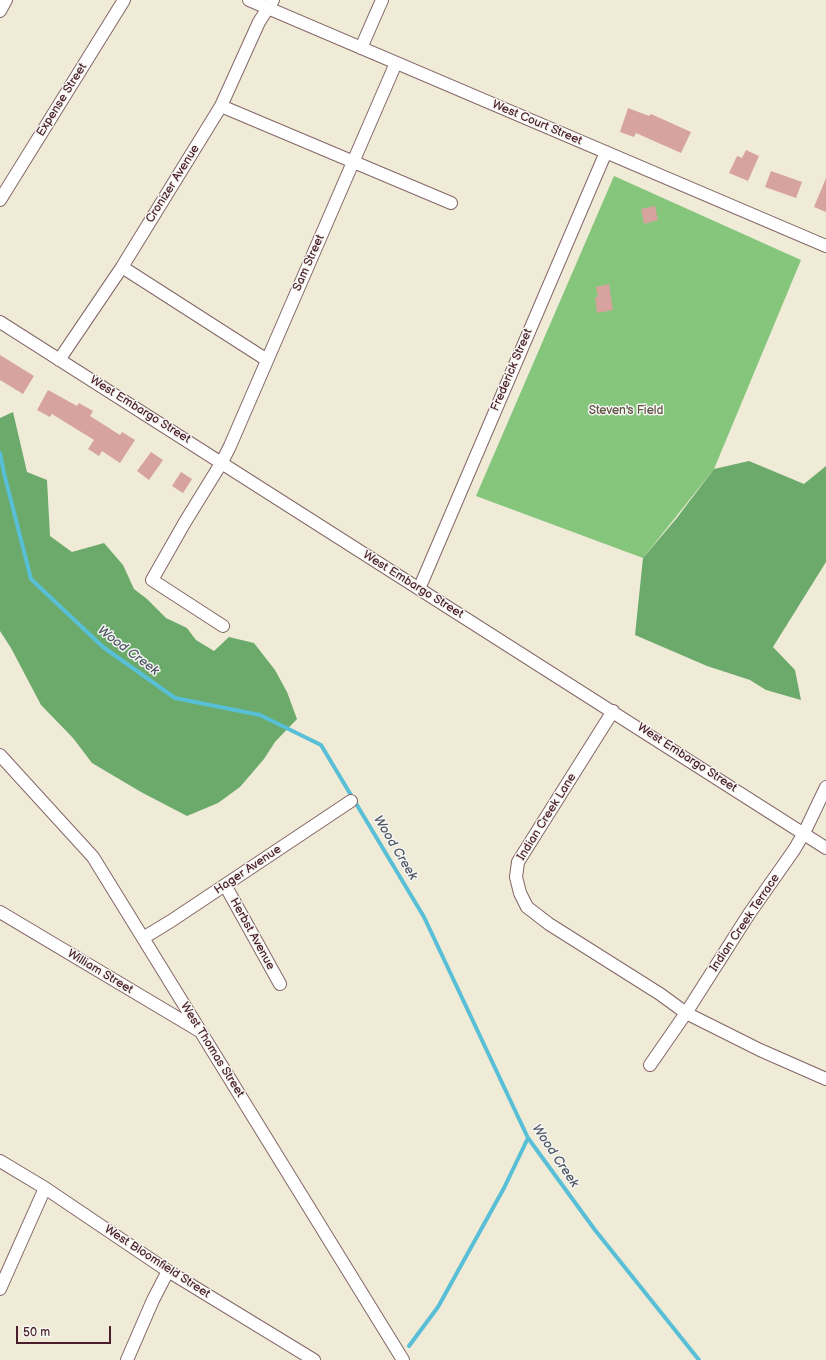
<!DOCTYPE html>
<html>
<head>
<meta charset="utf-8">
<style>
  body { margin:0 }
  #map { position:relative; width:826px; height:1360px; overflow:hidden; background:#efebd7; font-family:"Balsamiq Sans",sans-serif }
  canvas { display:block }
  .scale { position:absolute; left:16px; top:1326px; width:95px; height:18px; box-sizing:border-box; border:2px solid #4a1f2b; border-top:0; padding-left:5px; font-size:12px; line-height:14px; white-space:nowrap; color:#4a1f2b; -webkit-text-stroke:3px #f6f6f2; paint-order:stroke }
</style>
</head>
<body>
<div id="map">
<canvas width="826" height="1360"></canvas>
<div class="scale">50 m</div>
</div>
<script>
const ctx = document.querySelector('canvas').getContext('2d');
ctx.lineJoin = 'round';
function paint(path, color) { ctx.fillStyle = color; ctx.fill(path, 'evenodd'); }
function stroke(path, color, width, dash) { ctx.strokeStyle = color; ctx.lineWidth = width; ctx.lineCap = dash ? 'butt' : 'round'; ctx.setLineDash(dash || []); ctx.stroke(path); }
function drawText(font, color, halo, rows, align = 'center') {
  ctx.font = font + ' "Balsamiq Sans",sans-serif'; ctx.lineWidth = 3; ctx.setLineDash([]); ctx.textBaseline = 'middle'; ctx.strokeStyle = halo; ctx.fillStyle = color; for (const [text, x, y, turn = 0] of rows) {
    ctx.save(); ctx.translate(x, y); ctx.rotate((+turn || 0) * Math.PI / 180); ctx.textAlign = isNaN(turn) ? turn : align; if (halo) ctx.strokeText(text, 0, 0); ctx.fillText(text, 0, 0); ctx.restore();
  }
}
const green = new Path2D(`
  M614 176 801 260 714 469 643 558 476 496Z`);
const forest = new Path2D(`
  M13 412 27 472 47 480 50 536 72 552 104 543 123 565 134 589 147 599 166 618 187 628 196 640 214 651 229 637 254 643 275 670 287 692 297 719 275 742 264 759 240 787 218 803 187 816 141 792 92 763 73 738 41 705 11 648 0 631V418Z
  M749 461 804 484 826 466V562L773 647 795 670 801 700 766 690 750 680 707 666 635 635 643 558 676 519 714 469Z`);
const stream = new Path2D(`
  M0 453 4 473 31 579 103 647 175 698 260 715 321 745 424 917 528 1138 595 1230 699 1360
  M409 1346 438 1307 504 1188 528 1138`);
const building = new Path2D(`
  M628 108 649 116 651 114 691 132 681 153 636 133 634 137 620 132Z
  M746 150 759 156 748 181 729 173 737 156 742 158Z
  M771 171 802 182 796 198 765 187Z
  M826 178V212L814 207Z
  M655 206 658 220 644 224 641 209Z
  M609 284 613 310 597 313 595 297H598L596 287Z
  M0 355 34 376 23 394 0 380Z
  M48 390 77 406 79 403 93 411 90 416 120 435 122 432 135 440 120 463 102 451 99 456 88 449 94 440 52 414 50 417 37 410Z
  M151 452 163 460 149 480 137 471Z
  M181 472 192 479 183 493 172 486Z`);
const minor = new Path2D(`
  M249 0 826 246
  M0 11 6 0
  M361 48 382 0
  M221 106 451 203
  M0 200 124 0
  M122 267 267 360
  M0 322 826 848
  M59 360 122 267 221 106 259 22 273 0
  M419 589 606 152
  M223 626 152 580 185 522 222 462 230 446 396 63
  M613 711 518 862 516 877 520 893 527 907 549 924 660 994 686 1013 760 1050 826 1079
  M0 755 93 857 403 1360
  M225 885 280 984
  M0 912 198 1030
  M143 938 171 921 351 801
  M650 1065 686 1013 749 914 794 850 804 833 826 787
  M0 1161 45 1188 168 1271 314 1360
  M0 1289 45 1188
  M127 1360 153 1300 168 1271`);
const streetNames = [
  ["Expense Street",62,100,-58],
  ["West Court Street",537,123,23],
  ["Cronizer Avenue",173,184,-58],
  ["Sam Street",309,263,-66],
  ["Frederick Street",512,370,-67],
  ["West Embargo Street",140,410,32],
  ["West Embargo Street",413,585,32],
  ["West Embargo Street",687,758,33],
  ["Indian Creek Lane",547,817,-58],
  ["Hager Avenue",248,870,-34],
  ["Indian Creek Terrace",745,923,-56],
  ["Herbst Avenue",252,934,61],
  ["William Street",100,972,31],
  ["West Thomas Street",212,1050,58],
  ["West Bloomfield Street",157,1262,33]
];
const parkNames = [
  ["Steven's Field",626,411]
];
const waterNames = [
  ["Wood Creek",128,651,37],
  ["Wood Creek",395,848,59],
  ["Wood Creek",555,1156,56]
];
paint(green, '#85c57c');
paint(forest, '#6caa6c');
stroke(stream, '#58bfd6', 4);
paint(building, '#d7a39f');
stroke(minor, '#846667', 14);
stroke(minor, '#fff', 12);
drawText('12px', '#4a1f2b', '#f6f6f2', streetNames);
drawText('12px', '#5c5143', '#f6f6f2', parkNames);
drawText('italic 13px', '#4f5767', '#f6f6f2', waterNames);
</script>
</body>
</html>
